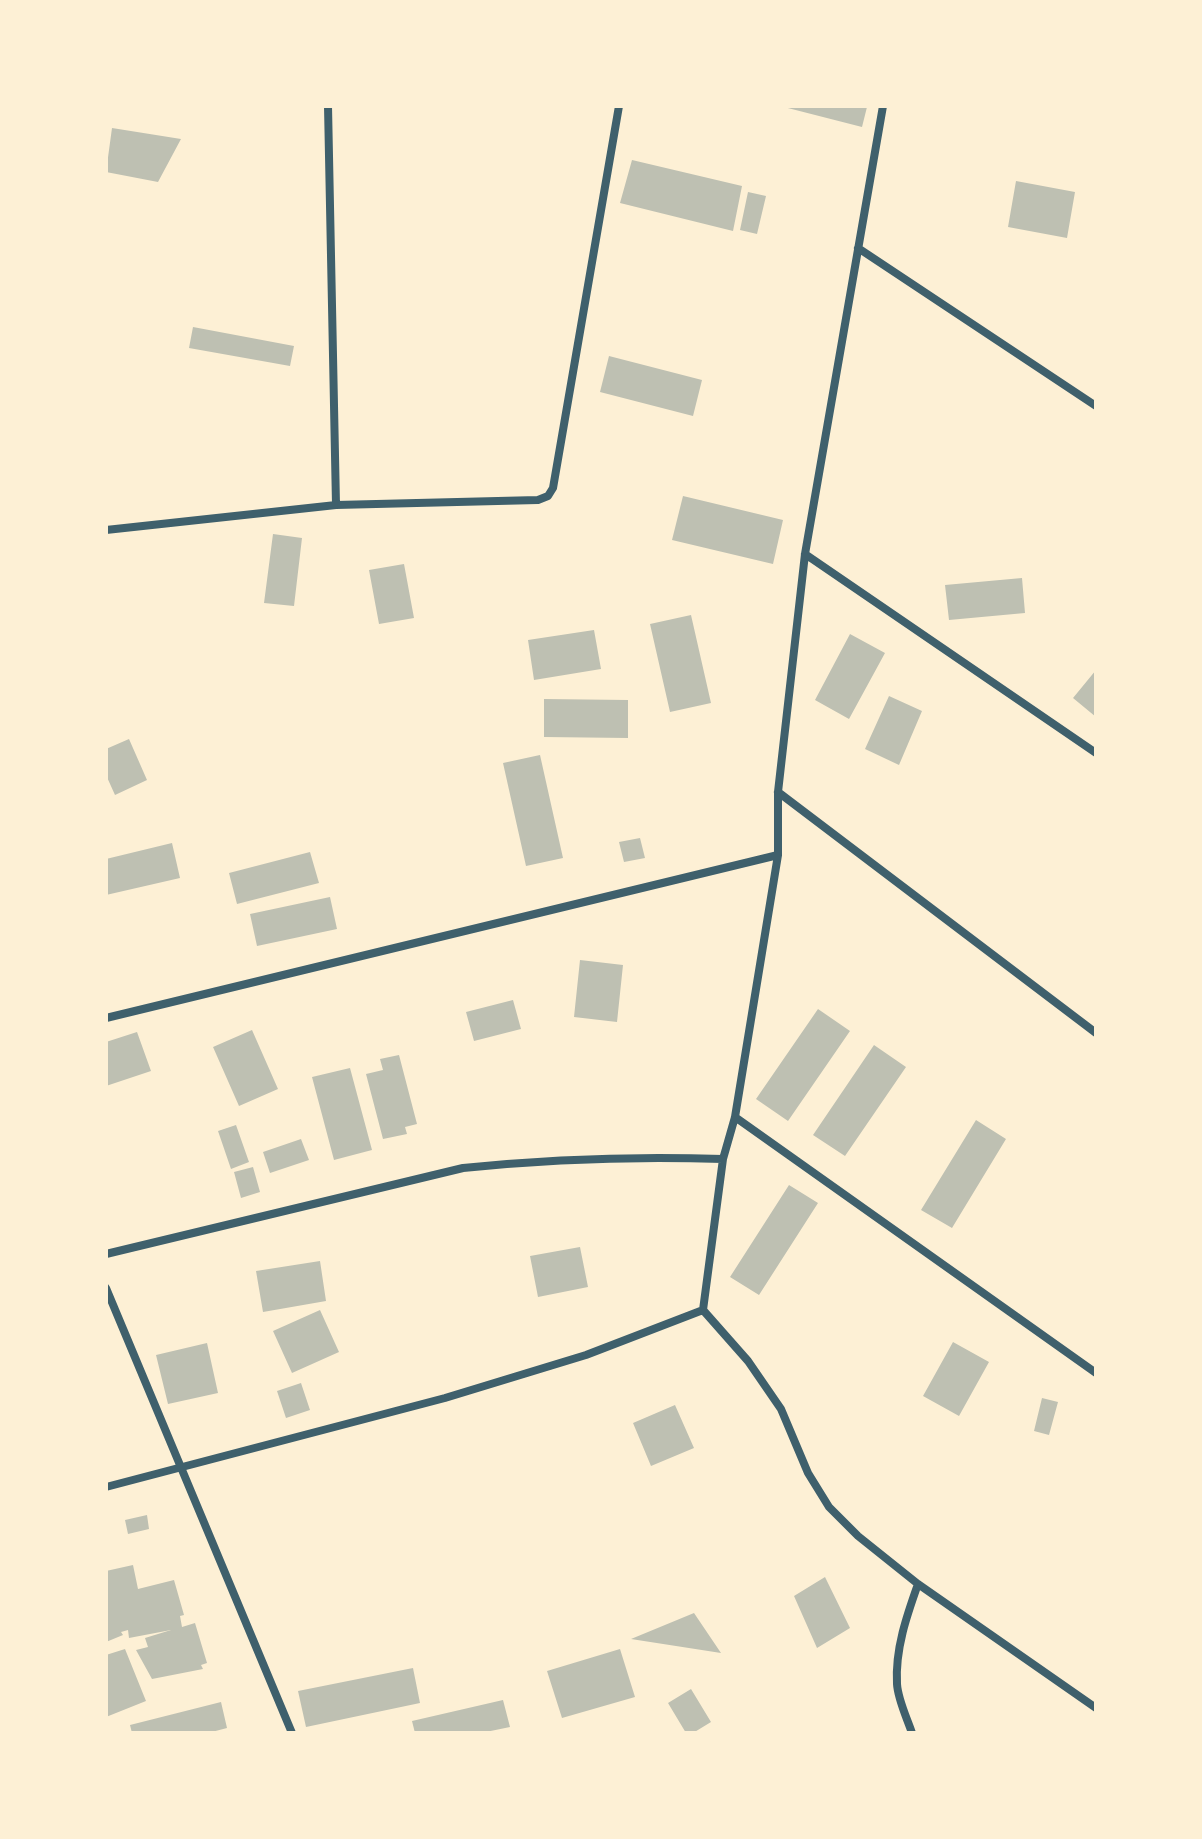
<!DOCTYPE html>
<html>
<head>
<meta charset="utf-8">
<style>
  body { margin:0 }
  #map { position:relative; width:1202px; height:1839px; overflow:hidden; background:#fdf0d5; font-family:Barlow,sans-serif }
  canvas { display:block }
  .frame { position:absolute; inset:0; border:108px solid #fdf0d5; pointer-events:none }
</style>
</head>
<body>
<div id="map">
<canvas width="1202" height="1839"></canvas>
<div class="frame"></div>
</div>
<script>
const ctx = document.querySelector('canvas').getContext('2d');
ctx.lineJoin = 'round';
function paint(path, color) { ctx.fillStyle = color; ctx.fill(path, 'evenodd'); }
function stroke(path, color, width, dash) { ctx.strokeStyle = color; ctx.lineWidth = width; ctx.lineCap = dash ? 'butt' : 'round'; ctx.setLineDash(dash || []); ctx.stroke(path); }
const building = new Path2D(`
  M780 106H863L867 107 862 127Z
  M112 128 181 139 158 182 106 172Z
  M632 160 742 186 733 231 620 203Z
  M1016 181 1075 192 1067 238 1008 227Z
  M748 192 766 196 757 234 740 230Z
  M193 327 294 346 290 366 189 348Z
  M609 356 702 380 693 416 600 392Z
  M683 496 783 520 773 564 672 540Z
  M273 534 302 538 294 606 264 603Z
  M404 564 414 618 379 624 369 570Z
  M1022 578 1025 613 949 620 945 585Z
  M691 615 711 703 670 712 650 624Z
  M594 630 601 669 534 680 528 640Z
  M850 634 885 653 849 719 815 700Z
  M1096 670V717L1073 698Z
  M889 696 922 711 899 765 865 749Z
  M544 699 628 700V738L544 737Z
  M129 739 147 780 115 795 106 775V749Z
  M540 755 563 858 526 866 503 763Z
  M640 838 645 858 624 862 619 842Z
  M172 843 180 878 106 895V859Z
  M310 852 319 883 237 904 229 873Z
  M330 897 337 929 257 946 250 914Z
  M580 960 623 965 617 1022 574 1017Z
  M513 1000 521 1029 474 1041 466 1012Z
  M818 1009 850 1031 788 1121 756 1099Z
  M252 1030 278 1089 239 1106 213 1047Z
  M137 1032 151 1071 106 1086V1042Z
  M874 1045 906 1067 845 1156 813 1135Z
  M399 1055 417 1124 405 1127 407 1134 383 1139 366 1074 383 1070 380 1059Z
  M350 1068 372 1150 334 1160 312 1077Z
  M976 1120 1006 1139 952 1228 921 1210Z
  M236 1125 249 1162 231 1169 218 1131Z
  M301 1139 309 1160 270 1173 263 1152Z
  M253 1167 260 1192 241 1198 234 1172Z
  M789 1185 818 1203 759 1295 730 1277Z
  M580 1247 588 1287 538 1297 530 1256Z
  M320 1261 326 1301 263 1312 256 1271Z
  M320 1310 339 1352 292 1373 273 1331Z
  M953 1342 989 1362 959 1416 923 1396Z
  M207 1343 218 1393 168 1404 156 1355Z
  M301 1383 310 1410 286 1418 277 1391Z
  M1042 1398 1058 1402 1049 1435 1034 1431Z
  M675 1405 694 1448 651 1466 633 1423Z
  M147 1515 149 1529 128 1534 125 1520Z
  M133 1565 138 1589 174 1580 184 1615 180 1616 182 1627 195 1623 207 1663 201 1665 203 1669 152 1679 136 1650 148 1647 145 1638 171 1630 129 1638 128 1630 121 1632 123 1635 106 1642V1571Z
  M825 1577 850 1628 817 1648 794 1596Z
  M694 1613 721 1653 631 1639Z
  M125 1649 146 1701 106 1717V1655Z
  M620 1649 635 1697 562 1718 547 1671Z
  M413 1668 420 1703 306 1727 298 1691Z
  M691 1689 711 1722 693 1733H686L668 1703Z
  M503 1700 510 1727 481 1733H415L412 1721Z
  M221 1702 227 1728 208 1733H132L130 1725Z`);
const minor = new Path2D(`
  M328 106 336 505
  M883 106 805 554 778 792V855L735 1117 723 1159 703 1310 748 1361 781 1409 808 1473 829 1507 858 1536 918 1584 1096 1708
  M858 248 1096 406
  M106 530 336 505 538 500 548 496 553 488 619 106
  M805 554 1096 753
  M778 792 1096 1033
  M106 1018 778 855
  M735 1117 1096 1373
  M106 1254 463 1168C550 1159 636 1156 723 1159
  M106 1288 292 1733
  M106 1487 445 1398 586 1355 703 1310
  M912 1733C907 1718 898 1700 897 1684 895 1649 907 1615 918 1584`);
paint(building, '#bec0b2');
stroke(minor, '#3f606c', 8);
</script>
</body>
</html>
